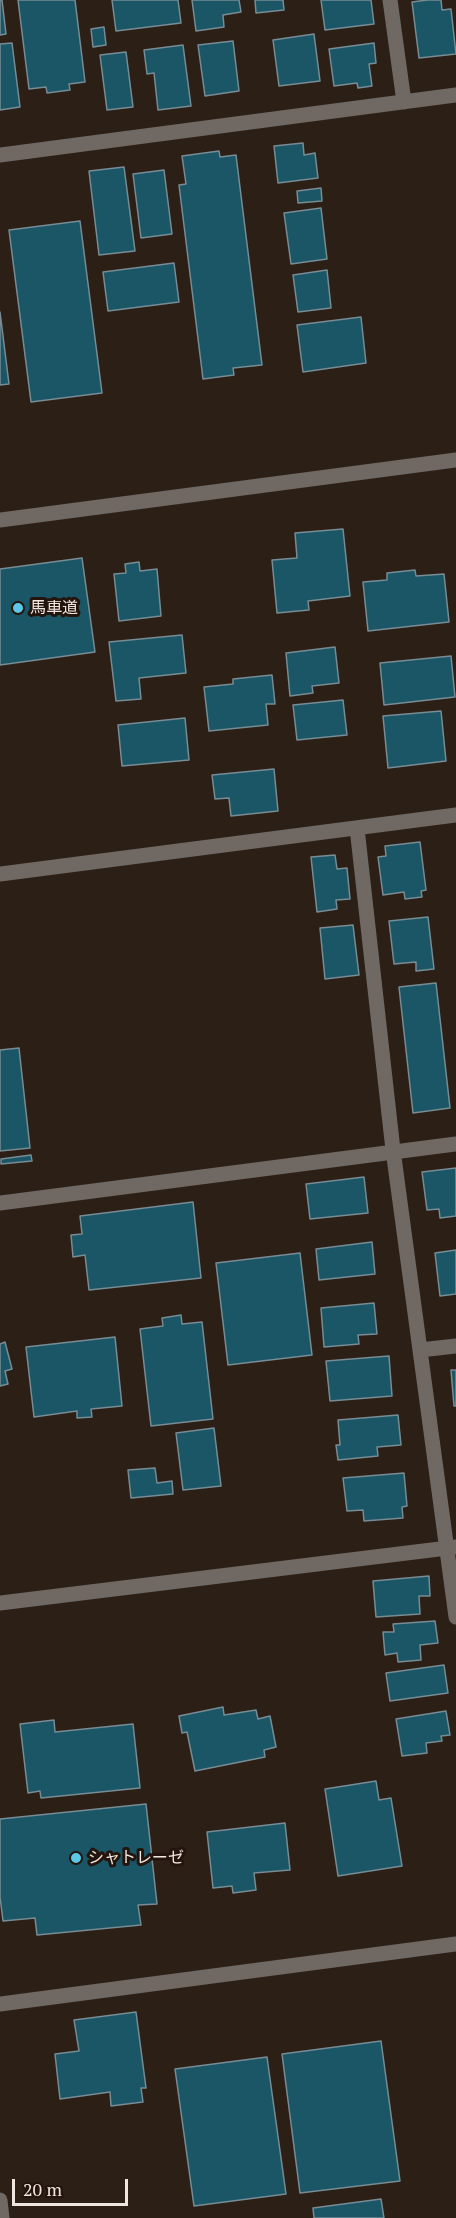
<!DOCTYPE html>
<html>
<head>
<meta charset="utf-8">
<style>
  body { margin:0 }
  #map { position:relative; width:456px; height:2218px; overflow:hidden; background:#2c1f16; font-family:"PT Serif",serif }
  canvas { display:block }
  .scale { position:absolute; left:12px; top:2179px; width:116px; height:27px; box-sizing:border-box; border:3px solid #f0e6e0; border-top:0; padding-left:8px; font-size:18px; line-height:21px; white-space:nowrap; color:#f0e6e0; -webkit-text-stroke:4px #23150d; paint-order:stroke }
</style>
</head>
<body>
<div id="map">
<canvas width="456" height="2218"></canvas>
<div class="scale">20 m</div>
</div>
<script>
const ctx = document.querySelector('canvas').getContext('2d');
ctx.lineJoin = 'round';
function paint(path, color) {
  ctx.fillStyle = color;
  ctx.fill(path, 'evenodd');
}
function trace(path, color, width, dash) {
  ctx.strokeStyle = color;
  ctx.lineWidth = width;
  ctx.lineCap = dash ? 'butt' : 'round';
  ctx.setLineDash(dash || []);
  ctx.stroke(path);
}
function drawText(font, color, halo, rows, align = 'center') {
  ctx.font = font + ' "PT Serif","Noto Sans JP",serif';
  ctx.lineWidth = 6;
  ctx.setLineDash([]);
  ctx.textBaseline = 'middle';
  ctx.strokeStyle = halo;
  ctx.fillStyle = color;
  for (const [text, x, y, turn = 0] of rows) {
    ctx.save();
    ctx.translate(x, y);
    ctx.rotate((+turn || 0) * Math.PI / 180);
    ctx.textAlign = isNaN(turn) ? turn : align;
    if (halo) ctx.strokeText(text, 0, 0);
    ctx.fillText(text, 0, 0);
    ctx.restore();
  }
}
const building = new Path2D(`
  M0,0H2L6,34L0,35Z
  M18,0H75L85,82L69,84L70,90L47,93L46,87L29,89Z
  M112,0H178L181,23L116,31Z
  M192,0H239L241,12L223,15L224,27L196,31Z
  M255,0H283L284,10L256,13Z
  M321,0H371L374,24L325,30Z
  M427,0H441L442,10L451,9L456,54L419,58L412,2Z
  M104,27L106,45L93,47L91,29Z
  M314,34L320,81L279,86L273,40Z
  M233,41L239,91L205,96L198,45Z
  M12,43L20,107L0,110V44Z
  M374,43L376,63L369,64L372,86L358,88L357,83L334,86L329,49Z
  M183,45L191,106L158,110L154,73L147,74L144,50Z
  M126,52L133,107L107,110L100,55Z
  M303,143L304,155L315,153L318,178L278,183L274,146Z
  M219,151L220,157L236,155L262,365L233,368L234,375L203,379L179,185L186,184L182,156Z
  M124,167L135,251L99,255L89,171Z
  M164,170L172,234L141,238L133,174Z
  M321,188L322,201L298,203L297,191Z
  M321,208L327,259L291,264L284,213Z
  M80,221L102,393L31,402L9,230Z
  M174,263L179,302L108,311L103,272Z
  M327,270L331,308L298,312L293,275Z
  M0,312L9,384L0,385Z
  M361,317L366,363L303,372L297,325Z
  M343,529L350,596L308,601L309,610L277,613L272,560L297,558L295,533Z
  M82,558L95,652L0,665V569Z
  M139,562L140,571L157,569L161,616L119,621L114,574L126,573L125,564Z
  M415,570L416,576L444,574L449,622L368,631L363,582L387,580V573Z
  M182,635L186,673L139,678L141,699L116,701L109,642Z
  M335,647L339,683L312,686L313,693L290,696L286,653Z
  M451,656L455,697L384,705L380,663Z
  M272,675L275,704H266L268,725L209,731L204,687L233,684V679Z
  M343,700L347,735L297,740L293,705Z
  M441,711L446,761L388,768L383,716Z
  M185,718L189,760L122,766L118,725Z
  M274,769L278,811L231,816L229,798L215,799L212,775Z
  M420,842L426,890L421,891L422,897L405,899L404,892L383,895L378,857L386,856L385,846Z
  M335,855L337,869L347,868L350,899L336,900L337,909L317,912L311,857Z
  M428,917L434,969L416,971V962L394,964L389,921Z
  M353,925L359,975L325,979L320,928Z
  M436,983L450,1108L413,1113L399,987Z
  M19,1048L30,1148L0,1151V1050Z
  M31,1155L32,1161L1,1164V1159Z
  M456,1168V1216L440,1218L439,1209L427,1210L422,1172Z
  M364,1177L368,1213L310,1219L306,1184Z
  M193,1202L201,1278L89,1290L85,1255L73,1257L71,1235L82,1234L80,1216Z
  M372,1242L375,1274L319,1280L316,1249Z
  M456,1250V1294L440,1296L435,1253Z
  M300,1253L312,1355L228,1365L216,1263Z
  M374,1303L377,1334L358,1335L359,1344L324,1347L321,1308Z
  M181,1315L182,1324L202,1322L213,1419L151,1426L140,1329L163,1326L162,1318Z
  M115,1337L122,1406L91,1409L92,1417L77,1418V1411L34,1417L26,1347Z
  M5,1342L12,1369L5,1371L8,1384L0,1386V1344Z
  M389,1356L392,1396L330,1401L326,1361Z
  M451,1370H456V1406H454Z
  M398,1415L401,1445L377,1447L378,1456L338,1460L336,1445H340L338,1420Z
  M214,1428L221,1486L183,1490L176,1433Z
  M155,1468L157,1483L172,1481L173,1494L131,1498L128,1470Z
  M404,1473L407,1506L402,1507L403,1518L364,1521L363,1510L347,1511L343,1478Z
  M429,1576L430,1596H419L420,1614L376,1617L373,1581Z
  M435,1621L438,1643L420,1645L421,1660L398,1662L397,1653L385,1655L383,1632H394L393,1624Z
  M444,1665L448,1693L390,1701L386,1673Z
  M223,1707L224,1715L256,1710L258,1719L270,1716L276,1747L264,1750L265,1757L195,1771L187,1732L182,1733L179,1716Z
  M446,1711L450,1735L441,1736L442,1741L426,1743L427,1753L402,1756L396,1719Z
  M54,1720L55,1732L133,1724L140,1788L41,1798L40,1791L28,1793L20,1724Z
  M376,1781L379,1800L391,1798L402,1866L338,1876L325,1789Z
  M146,1804L157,1904L138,1905L141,1925L37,1935L35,1918L3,1921L0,1897V1819Z
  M285,1823L290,1870L254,1873L256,1890L233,1893L232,1886L213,1888L207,1832Z
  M136,2012L146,2088H141L143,2102L111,2106L110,2092L60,2099L55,2054L79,2051L74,2020Z
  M381,2041L400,2181L300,2193L282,2054Z
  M267,2057L286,2194L194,2206L175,2069Z
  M381,2199L384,2218H314L313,2208Z`);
const minor = new Path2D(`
  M390,0L404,102
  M0,155L456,95
  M0,520L456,460
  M357,828L393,1150L456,1617
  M0,874L456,815
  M0,1203L456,1144
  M420,1350L456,1346
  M0,1603L456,1547
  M0,2004L456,1944
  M0,2200L2,2218`);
const markers = [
  [18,608,6,"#5cc7e7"],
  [76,1858,6,"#5cc7e7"]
];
const poiNames = [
  ["馬車道",30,608],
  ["シャトレーゼ",88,1858]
];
paint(building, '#1b5666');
trace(building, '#778c94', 1.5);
trace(minor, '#6f6863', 15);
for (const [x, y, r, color] of markers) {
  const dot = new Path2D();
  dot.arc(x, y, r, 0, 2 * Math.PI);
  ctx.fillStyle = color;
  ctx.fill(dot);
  trace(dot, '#23150d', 2);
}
drawText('16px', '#f0e6e0', '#23150d', poiNames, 'left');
</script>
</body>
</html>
